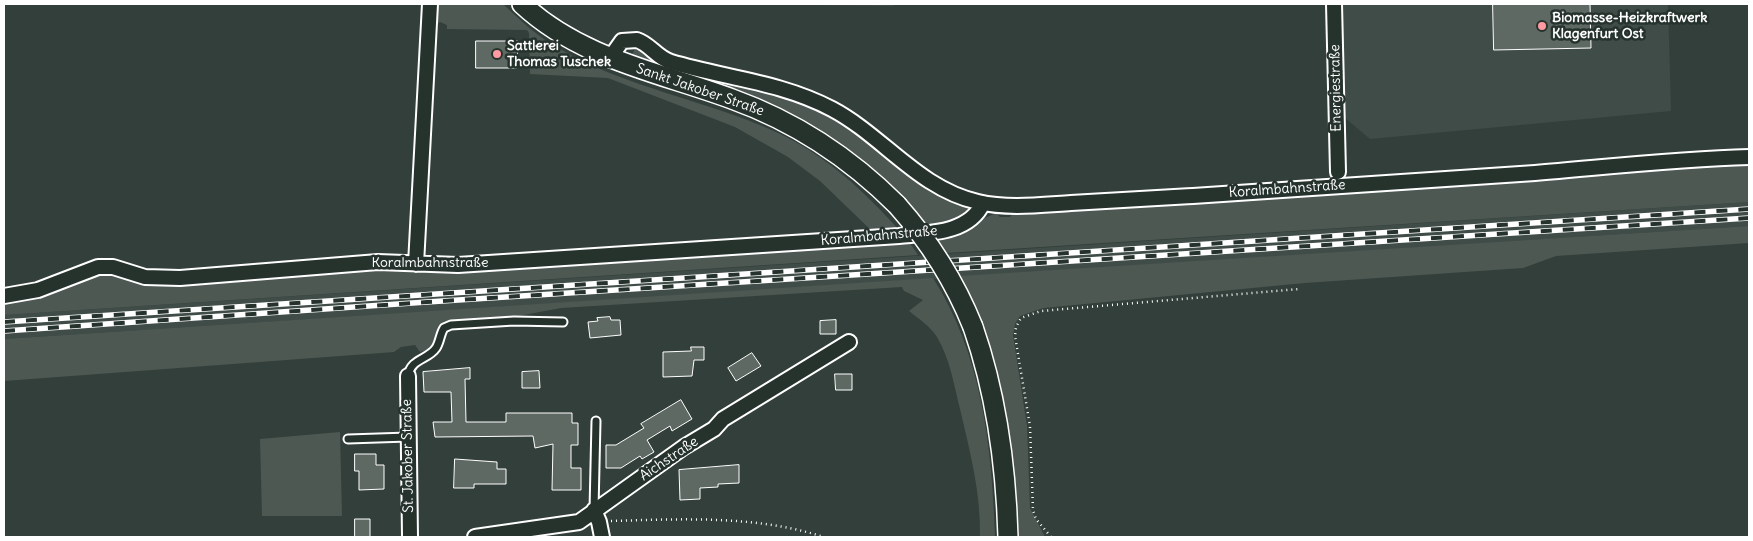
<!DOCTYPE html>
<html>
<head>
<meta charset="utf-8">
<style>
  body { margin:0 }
  #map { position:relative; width:1753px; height:541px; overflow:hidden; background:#333f3a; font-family:Delius,sans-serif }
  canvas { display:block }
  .frame { position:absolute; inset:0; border:5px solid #fff; pointer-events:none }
</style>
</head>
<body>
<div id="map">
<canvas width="1753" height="541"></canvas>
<div class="frame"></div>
</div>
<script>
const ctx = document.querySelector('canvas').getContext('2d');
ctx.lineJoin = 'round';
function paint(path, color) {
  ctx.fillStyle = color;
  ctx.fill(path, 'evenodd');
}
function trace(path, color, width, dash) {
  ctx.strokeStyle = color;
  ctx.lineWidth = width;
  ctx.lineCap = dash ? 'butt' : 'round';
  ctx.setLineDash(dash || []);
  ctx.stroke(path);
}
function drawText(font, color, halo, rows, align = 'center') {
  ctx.font = font + ' Delius,sans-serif';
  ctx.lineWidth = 5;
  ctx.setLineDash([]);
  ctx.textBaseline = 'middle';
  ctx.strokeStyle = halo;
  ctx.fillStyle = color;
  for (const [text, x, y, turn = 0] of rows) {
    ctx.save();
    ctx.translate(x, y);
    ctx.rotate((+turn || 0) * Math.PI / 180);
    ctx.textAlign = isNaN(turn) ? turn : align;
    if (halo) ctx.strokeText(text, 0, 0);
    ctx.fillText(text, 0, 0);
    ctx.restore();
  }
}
const built = new Path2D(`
  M721,4H894V6Z
  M1342,4H1668L1671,111L1370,139L1344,117Z
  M1749,202V226L4,339V315Z`);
const green = new Path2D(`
  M437,4H503C521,21 538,37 560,49C627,88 706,100 776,132C826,155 864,191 900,231L874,233L820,181L788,157L735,127L608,78L530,74L529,33L527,30L447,29V25L440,22L436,25Z
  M635,49H641L819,107L970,205V210L957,222L929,228L909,204H907C880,178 854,152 823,132C765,95 695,78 631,56Z
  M1749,162V202L946,253L935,237L954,232L996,213L1000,217H1010L1013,213Z
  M1749,226V243L1556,256L1523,268L1305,283L1043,308L1020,316L1015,324L1013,335L1027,426L1030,508L1045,537H1015L1011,456L1006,415L981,326H984L960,276Z
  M908,240L918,255L4,315V300L84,275L112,272L314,270Z
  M933,278C982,355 992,447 995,537H980C981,493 970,452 960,409C954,385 950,359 937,337C930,326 919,319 909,311L923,300L904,291L902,287L561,308L513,317L451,321L441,326L430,349L420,352L415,345L401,347L394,352L4,381V339Z
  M340,432L342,516H262L260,439Z`);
const building = new Path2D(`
  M1493,4H1590L1591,48L1494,50Z
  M476,41H518L517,68H476Z
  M610,317L611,320H620L621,335L590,338L588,322L598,321L597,318Z
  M836,320V334H820V321Z
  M691,347H704V360H694L692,376L663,377V352L691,351Z
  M752,353L761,366L736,381L728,368Z
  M470,368V379H465L466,422H506V413H572V423H578V445H571V468H581V490H552L553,444L535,448L533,436L435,437L433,422H452L451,392H424L423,372Z
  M539,371L540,388H522V372Z
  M835,374H852V390H836Z
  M681,400L692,419L672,431L670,426L647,440L654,452L642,459L640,456L621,468H606V445H616L644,428L641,424Z
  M355,454H376V465H384V489L359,490V471H355Z
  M455,459L497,462V469H506V484H474V488H454Z
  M739,465V483L718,484V487L700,488V499L680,500L679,470Z
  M355,519H370V537H355Z`);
const path = new Path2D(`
  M611,521C682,519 755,515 824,537
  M1051,537L1036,519L1033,510L1030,426L1015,336L1016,327L1021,318L1041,311L1299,289`);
const lane = new Path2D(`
  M408,376C411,358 428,360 436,348C440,342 440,334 444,328L451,325L514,321L563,322
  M348,439L408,437
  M594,510L596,421`);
const street = new Path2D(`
  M1334,4L1338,172
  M610,58L622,41L637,40C650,44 657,58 671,62C725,78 781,82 832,109C883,136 919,189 978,202C1008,209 1040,205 1071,203C1111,201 1152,198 1193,196C1307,189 1421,181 1535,173C1607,167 1677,159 1749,157
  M416,264L430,4
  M4,296L38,290L98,267H113L145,277L180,278L378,262L458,265L899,236C928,233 969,234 983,203
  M408,376L410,537
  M594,510L599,522L602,537
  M475,537L579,522L684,447L714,429L723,419L849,342`);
const secondary = new Path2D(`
  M522,4C581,59 659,72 732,99C796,122 849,157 897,205
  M973,327C997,396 1006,465 1008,537`);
const rail = new Path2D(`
  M4,322L1749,209
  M4,331L427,302L1749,218`);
const secondaryBridge = new Path2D(`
  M897,205C929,241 955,282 973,327`);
const markers = [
  [1542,26,5,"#ff9aa2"],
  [497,54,5,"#ff9aa2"]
];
const poiNames = [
  ["Biomasse-Heizkraftwerk",1552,18],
  ["Klagenfurt Ost",1552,34],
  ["Sattlerei",507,46],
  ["Thomas Tuschek",507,62]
];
const streetNames = [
  ["Energiestraße",1336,88,-91],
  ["Sankt Jakober Straße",700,90,19],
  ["Koralmbahnstraße",1287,189,-4],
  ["Koralmbahnstraße",879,236,-5],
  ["Koralmbahnstraße",430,263],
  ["St. Jakober Straße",408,456,-91],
  ["Aichstraße",669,459,-34]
];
paint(built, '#404c47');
paint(green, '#4d5853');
paint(building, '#5f6964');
trace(building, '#fff', 1);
trace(lane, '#fff', 11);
trace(street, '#fff', 18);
trace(secondary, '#fff', 22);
trace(path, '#fff', 2.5, [1, 4]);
trace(lane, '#26332d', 7);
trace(street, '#26332d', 14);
trace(secondary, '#26332d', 19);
trace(rail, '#fff', 5.5);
trace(rail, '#26332d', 4, [11]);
trace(secondaryBridge, '#fff', 22, []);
trace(secondaryBridge, '#26332d', 19);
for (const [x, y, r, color] of markers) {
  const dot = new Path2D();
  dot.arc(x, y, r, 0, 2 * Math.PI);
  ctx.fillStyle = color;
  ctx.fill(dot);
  trace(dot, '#26332d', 2);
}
drawText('bold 14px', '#fff', '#26332d', poiNames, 'left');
drawText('14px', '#fff', '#26332d', streetNames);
</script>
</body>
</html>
